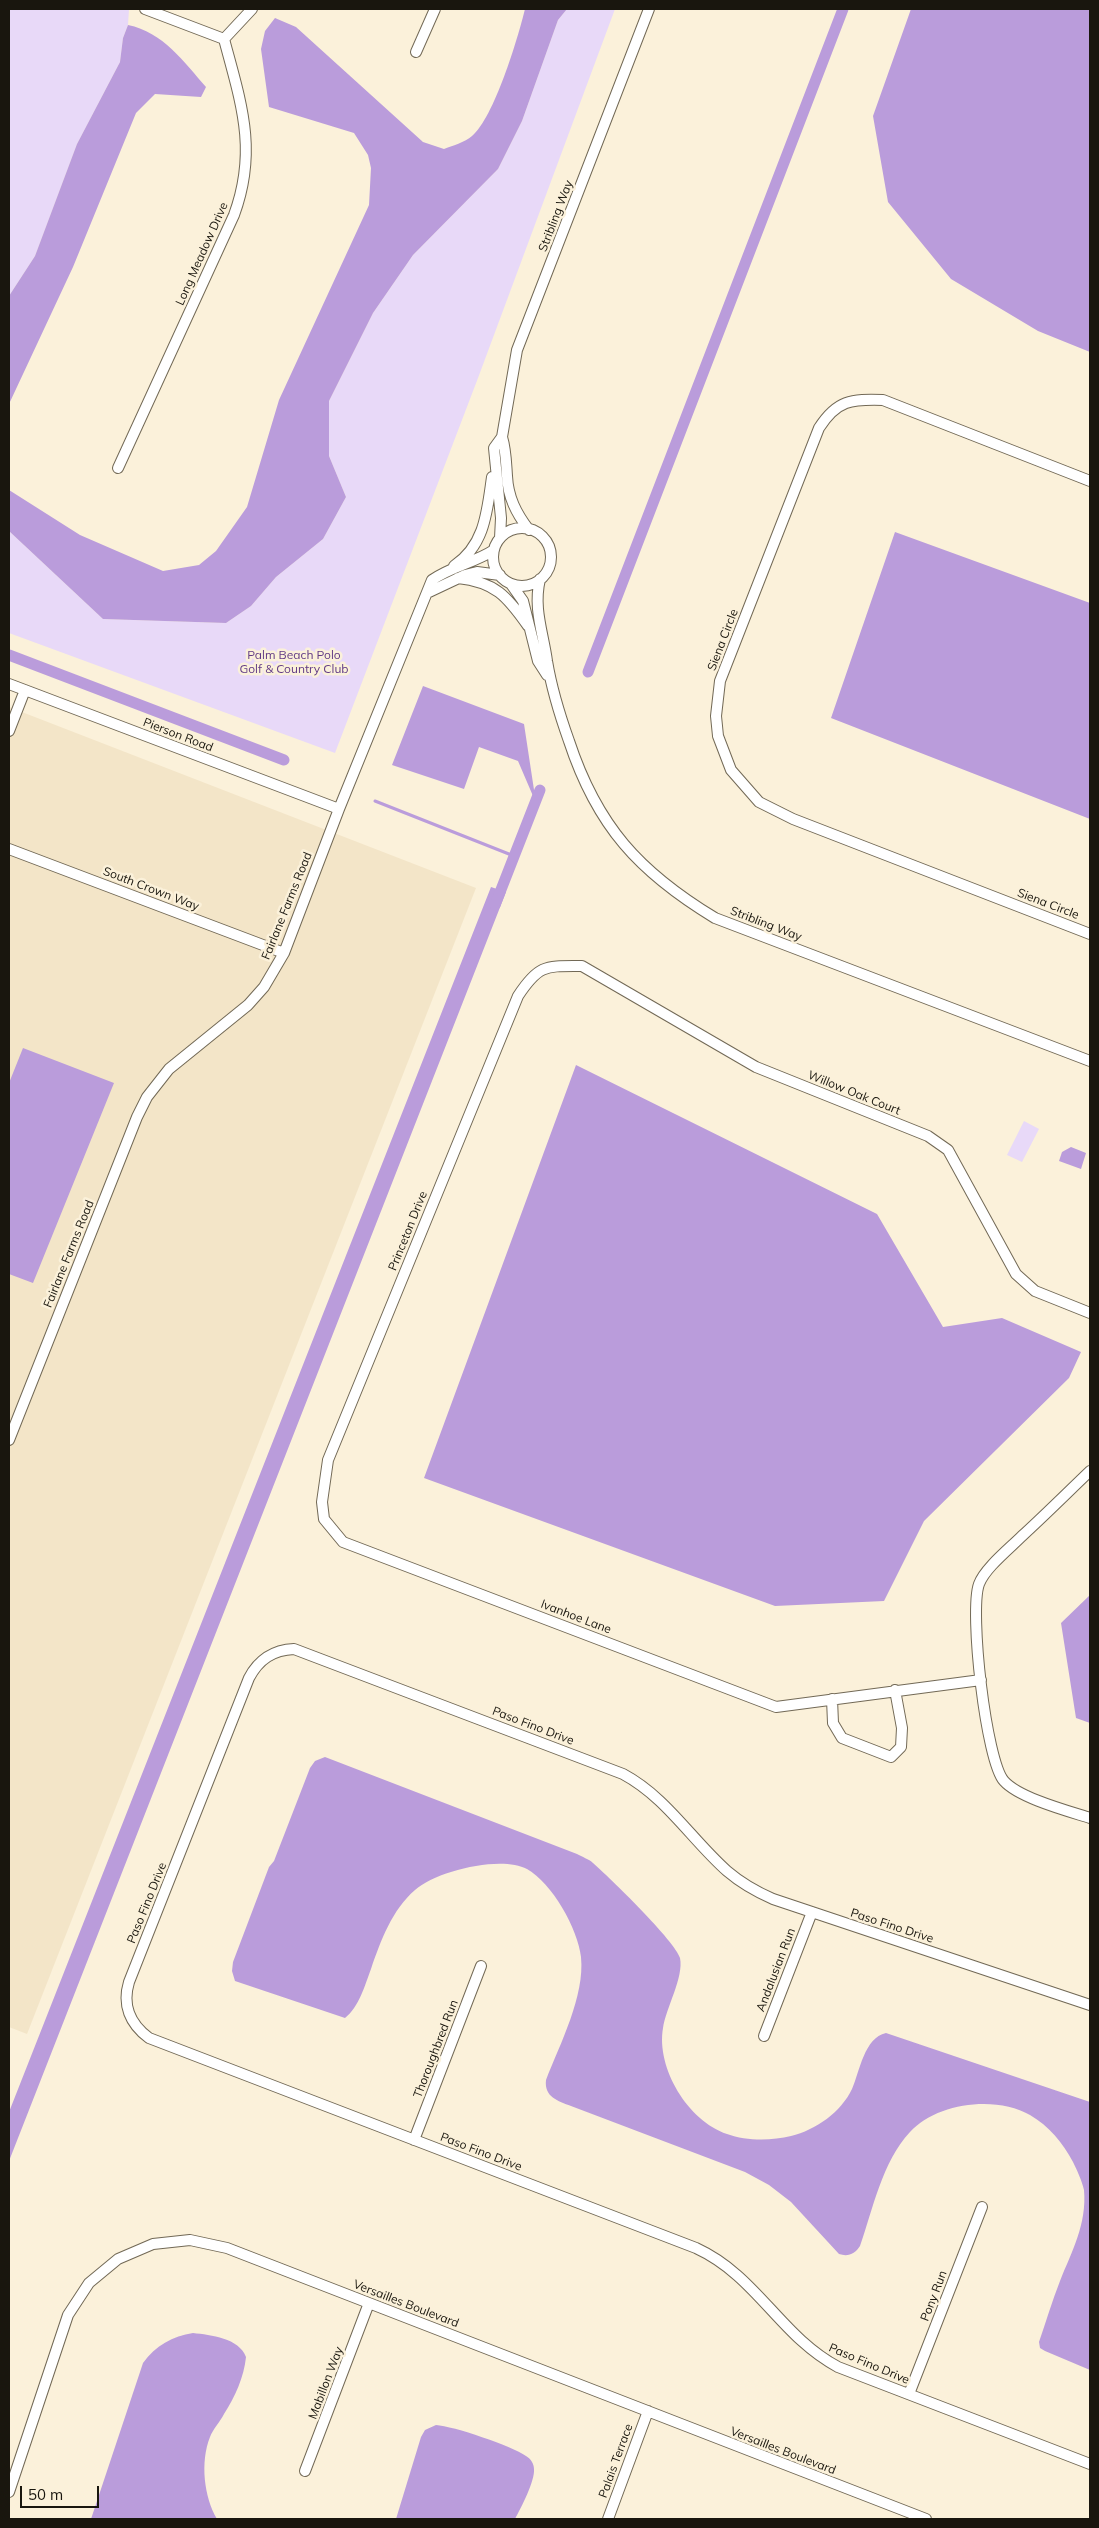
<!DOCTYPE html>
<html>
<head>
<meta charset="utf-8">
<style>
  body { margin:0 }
  #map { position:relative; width:1099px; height:2528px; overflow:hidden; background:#fbf1da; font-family:Mulish,sans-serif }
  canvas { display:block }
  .frame { position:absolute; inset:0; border:10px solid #19160e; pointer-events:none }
  .scale { position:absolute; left:20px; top:2486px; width:79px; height:22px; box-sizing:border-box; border:2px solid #19160e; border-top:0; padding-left:6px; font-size:15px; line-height:18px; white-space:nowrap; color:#19160e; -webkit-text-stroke:4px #fbf1da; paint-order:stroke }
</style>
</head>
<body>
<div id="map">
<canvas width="1099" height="2528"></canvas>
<div class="frame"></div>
<div class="scale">50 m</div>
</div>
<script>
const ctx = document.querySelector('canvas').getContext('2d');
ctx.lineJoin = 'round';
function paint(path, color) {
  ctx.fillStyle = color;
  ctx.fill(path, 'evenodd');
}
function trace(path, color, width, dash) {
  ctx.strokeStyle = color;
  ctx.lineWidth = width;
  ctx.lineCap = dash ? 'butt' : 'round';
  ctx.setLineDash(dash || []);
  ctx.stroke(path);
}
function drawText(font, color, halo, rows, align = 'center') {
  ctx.font = font + ' Mulish,sans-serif';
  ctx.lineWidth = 5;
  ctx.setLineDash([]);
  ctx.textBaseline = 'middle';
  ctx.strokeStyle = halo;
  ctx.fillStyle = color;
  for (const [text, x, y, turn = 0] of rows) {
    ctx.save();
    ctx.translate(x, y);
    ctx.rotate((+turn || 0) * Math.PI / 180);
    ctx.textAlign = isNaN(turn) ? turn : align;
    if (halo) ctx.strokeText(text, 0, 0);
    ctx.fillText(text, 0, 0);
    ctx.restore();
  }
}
const built = new Path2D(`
  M9,707L476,888L27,2034L9,2027Z`);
const green = new Path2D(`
  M9,9H129L128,25L123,38L120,62L77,144L35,256L9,296Z
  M567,9H615L478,378L335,753L9,633V531L103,619L226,623L251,606L276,577L323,539L346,497L329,456V401L373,313L413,255L498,169L522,121L558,20Z
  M1024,1121L1039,1129L1022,1162L1007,1155Z`);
const water = new Path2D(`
  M525,9H567L558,20L522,121L498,169L413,255L373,313L329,401V456L346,497L323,539L276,577L251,606L226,623L103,619L9,531V490L80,535L163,571L199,565L216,551L247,507L279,400L369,205L371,168L368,155L354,133L269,107L261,49L265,31L275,18L296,27L423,142L444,149C452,146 465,142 472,136C494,118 518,38 525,9Z
  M911,9H1090V352L1038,331L951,279L888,202L873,116Z
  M128,25C163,32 184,62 206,87L201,97L155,94L136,113L73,267L9,404V296L35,256L77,144L120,62L123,38Z
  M895,532L1090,603V819L831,718Z
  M423,686L524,724L536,803L518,761L479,747L464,789L392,765Z
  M491,887L506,892L9,2161V2112Z
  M23,1048L114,1083L33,1283L9,1274V1083Z
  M576,1065L877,1214L943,1327L1002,1318L1081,1352L1069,1378L924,1521L884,1601L775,1606L424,1478Z
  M1071,1147L1086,1153L1081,1169L1059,1161L1062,1152Z
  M1090,1595V1723L1076,1718L1061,1623Z
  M325,1757L577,1854C582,1857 589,1859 593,1863C609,1877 676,1942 680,1958C684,1977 666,2008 663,2028C656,2068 688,2121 727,2134C746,2141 771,2141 791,2136C816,2130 841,2112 852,2089C860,2071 864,2038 886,2033L1090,2102V2370L1045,2351L1040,2348L1039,2342C1046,2322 1052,2301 1060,2281C1072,2251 1087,2224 1084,2190C1082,2181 1077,2170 1073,2162C1063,2143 1049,2126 1030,2115C996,2095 936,2103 910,2132C882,2162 873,2209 860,2246C855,2254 848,2257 839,2254L791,2202L769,2185L745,2172L571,2106C558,2101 544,2097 546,2080C560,2044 585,1996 581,1957C578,1929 552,1883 527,1869C501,1855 436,1871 415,1890C392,1910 381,1940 371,1969C365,1985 359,2007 345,2018L235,1981L232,1971L233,1962L269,1867L274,1861L310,1768L315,1761Z
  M193,2333C211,2335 239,2338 246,2357C244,2377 235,2397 224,2414C220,2422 213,2429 210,2437C200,2462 204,2497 217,2519H91L143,2363C155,2346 173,2336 193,2333Z
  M436,2425C453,2426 512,2446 526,2456C531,2459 534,2464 534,2469C535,2481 521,2508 515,2519H396L421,2437L425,2430Z`);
const stream = new Path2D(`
  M375,801L514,856`);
const canal = new Path2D(`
  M9,655L284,760
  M588,672L843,9
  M495,905L540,790`);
const minor = new Path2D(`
  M224,39L252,9
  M416,52L435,9
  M502,437C506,450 506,462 507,476C508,497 516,513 529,530
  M118,468L234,215C258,150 241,103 224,39L145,9
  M1090,481L883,400C851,399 837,400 819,428L720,681L716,716L718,736L731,770L759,802L793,819L1090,934
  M493 557a29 29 0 1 1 58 0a29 29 0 1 1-58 0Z
  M500,538L501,518L494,448L502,437L517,350L649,9
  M454,566C485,545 487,512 492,477
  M458,578C495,582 507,596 528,626
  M540,579C533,608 543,632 547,661C552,691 559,713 569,741C597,826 639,872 715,918L1090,1061
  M511,584L523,601L538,661L547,675
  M429,592L465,575L477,572L500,575
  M9,684L339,809
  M9,731L25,690
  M9,849L284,953
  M9,1440L137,1117L147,1097L169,1069L248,1005L264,987L284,953L339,809L432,580C452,566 474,563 494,550
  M1090,1471C1067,1493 1045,1515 1022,1536C1009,1549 985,1568 979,1584C969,1611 986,1761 1004,1781C1019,1798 1068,1811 1090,1818
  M981,1680L776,1707L343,1542L324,1519L322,1502L328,1460L518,996C539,964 546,966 582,966L756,1067L928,1136L948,1150L1016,1274L1035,1291L1090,1313
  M832,1699L833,1723L842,1738L891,1757L901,1747L902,1728L895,1690
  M1090,2005L773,1899C757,1892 741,1883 727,1871C691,1839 666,1797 623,1774L294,1649C273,1650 259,1659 249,1678L129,1982C122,2005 130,2024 149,2038L696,2248C757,2276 780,2336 838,2367L1090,2464
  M764,2036L812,1912
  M414,2140L481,1966
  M909,2394L982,2207
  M305,2471L369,2303
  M9,2492L68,2315L89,2283L118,2259L153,2244L190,2240L227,2248L926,2519
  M608,2519L648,2411`);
const streetNames = [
  ["Stribling Way",556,216,-69],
  ["Long Meadow Drive",202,254,-66],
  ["Siena Circle",723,640,-69],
  ["Pierson Road",178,735,21],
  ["South Crown Way",151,889,21],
  ["Siena Circle",1048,904,21],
  ["Fairlane Farms Road",287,906,-68],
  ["Stribling Way",766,924,21],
  ["Willow Oak Court",854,1093,22],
  ["Princeton Drive",408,1231,-68],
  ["Fairlane Farms Road",69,1254,-68],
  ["Ivanhoe Lane",576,1617,21],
  ["Paso Fino Drive",533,1726,21],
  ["Paso Fino Drive",147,1903,-68],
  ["Paso Fino Drive",892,1926,18],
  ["Andalusian Run",776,1970,-69],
  ["Thoroughbred Run",436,2049,-69],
  ["Paso Fino Drive",481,2152,21],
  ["Pony Run",934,2296,-69],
  ["Versailles Boulevard",406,2304,21],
  ["Paso Fino Drive",869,2364,23],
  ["Mabillon Way",326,2383,-69],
  ["Versailles Boulevard",783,2451,21],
  ["Palais Terrace",616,2461,-70]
];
const parkNames = [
  ["Palm Beach Polo",294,655],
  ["Golf & Country Club",294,669]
];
paint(built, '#f3e5c8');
paint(green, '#e8d9f8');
paint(water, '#ba9cdb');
trace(stream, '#ba9cdb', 3);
trace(canal, '#ba9cdb', 11);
trace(minor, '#726956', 12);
trace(minor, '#fff', 10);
drawText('12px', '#19160e', '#fbf1da', streetNames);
drawText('12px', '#613a85', '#fbf1da', parkNames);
</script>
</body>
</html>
